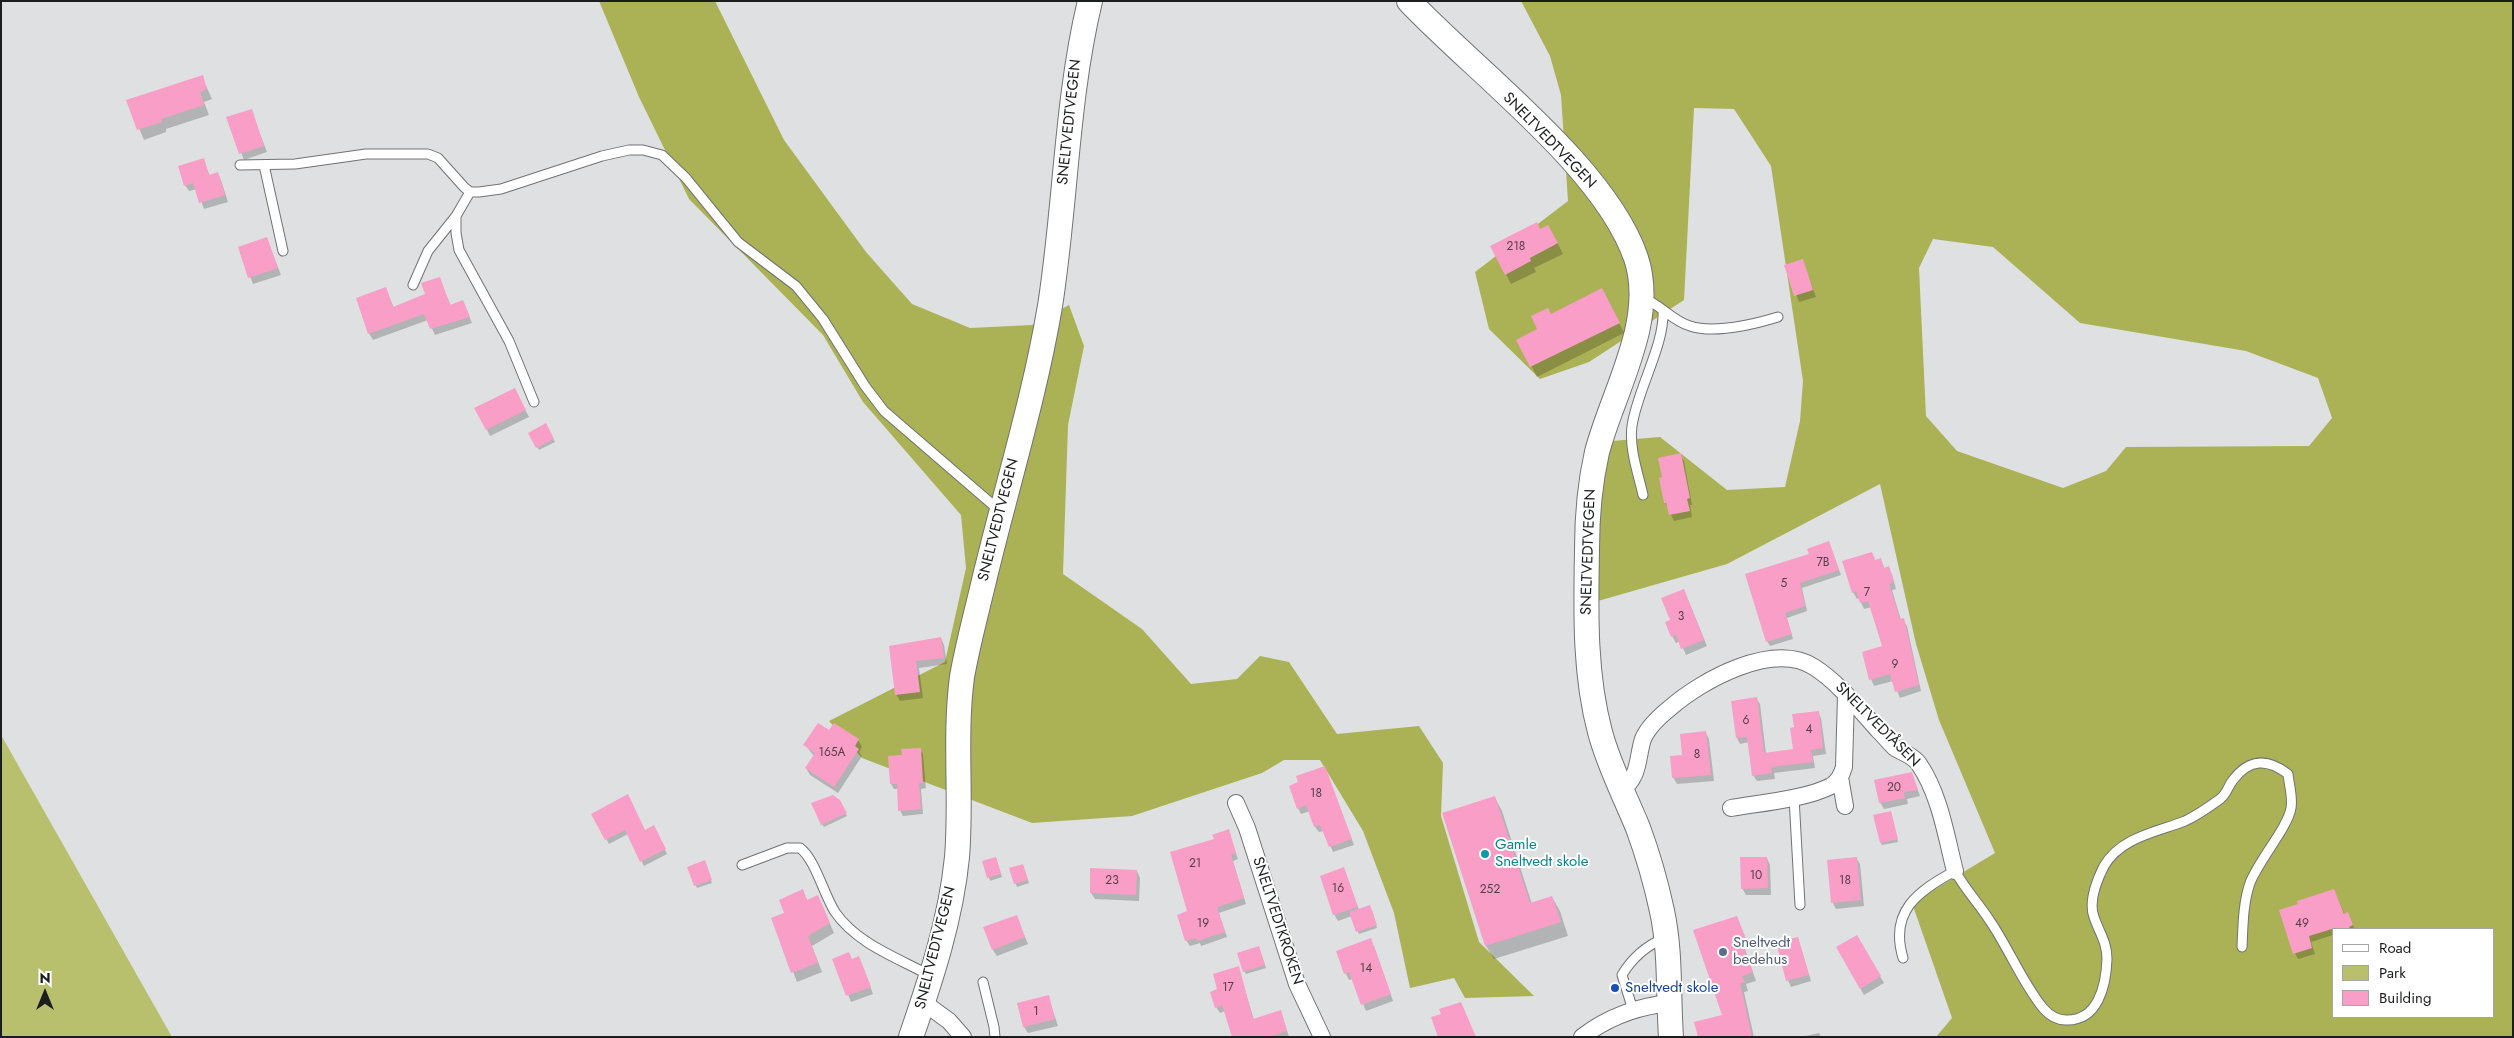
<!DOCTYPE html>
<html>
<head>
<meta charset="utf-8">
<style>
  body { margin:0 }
  #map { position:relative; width:2514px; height:1038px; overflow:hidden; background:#dfe0e2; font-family:Jost,sans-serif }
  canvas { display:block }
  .frame { position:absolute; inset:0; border:2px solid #1c1d1e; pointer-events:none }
  .legend { position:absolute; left:2332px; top:928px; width:162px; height:90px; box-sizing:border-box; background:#fff; border:1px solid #a4a5a5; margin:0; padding:6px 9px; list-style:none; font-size:15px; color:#1c1d1e }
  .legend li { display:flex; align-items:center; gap:10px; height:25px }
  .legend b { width:25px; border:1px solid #a4a5a5 }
  .north { position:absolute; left:20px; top:968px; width:50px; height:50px; -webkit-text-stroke:4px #fff; paint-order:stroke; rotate:0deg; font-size:14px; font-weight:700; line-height:20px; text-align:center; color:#1c1d1e }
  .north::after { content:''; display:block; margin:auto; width:18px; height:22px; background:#1c1d1e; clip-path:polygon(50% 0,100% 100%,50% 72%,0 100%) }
</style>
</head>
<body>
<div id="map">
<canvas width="2514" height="1038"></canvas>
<div class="frame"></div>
<ul class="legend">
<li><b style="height:6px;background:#fff"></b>Road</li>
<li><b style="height:14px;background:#b8bf6d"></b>Park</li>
<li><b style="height:14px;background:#f99ec6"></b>Building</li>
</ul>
<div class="north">N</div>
</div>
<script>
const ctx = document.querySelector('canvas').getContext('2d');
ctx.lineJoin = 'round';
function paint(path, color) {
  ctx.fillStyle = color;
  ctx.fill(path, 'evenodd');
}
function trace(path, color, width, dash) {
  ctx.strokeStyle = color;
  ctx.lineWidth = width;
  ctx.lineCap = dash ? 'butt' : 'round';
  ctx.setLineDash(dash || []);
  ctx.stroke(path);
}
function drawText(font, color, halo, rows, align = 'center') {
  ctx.font = font + ' Jost,sans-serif';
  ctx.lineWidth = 4;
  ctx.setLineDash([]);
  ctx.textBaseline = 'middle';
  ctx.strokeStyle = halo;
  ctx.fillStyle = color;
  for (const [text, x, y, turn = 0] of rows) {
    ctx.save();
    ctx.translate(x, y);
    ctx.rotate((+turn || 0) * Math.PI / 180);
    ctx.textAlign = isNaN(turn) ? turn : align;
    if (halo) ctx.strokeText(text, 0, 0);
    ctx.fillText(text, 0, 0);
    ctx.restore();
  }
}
const green = new Path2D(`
  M1,735L172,1037H1Z`);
const forest = new Path2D(`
  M599,1H715L784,140L866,252L912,304L970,328L1032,325L1069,305L1084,346L1068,425L1063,574L1142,629L1191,684L1237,679L1260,656L1289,662L1337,734L1419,726L1443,763L1441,816L1479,942L1534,996L1465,998L1454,978L1410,988L1394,913L1363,831L1320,760H1284L1262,773L1132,816L1032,823L862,758L829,721L945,662L966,568L961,515L863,402L823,335L689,199L639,97Z
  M1521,1H2513V1037H1936L1952,1018L1912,903L1995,853L1939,720L1916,644L1880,484L1727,564L1584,605L1588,517L1612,441L1660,437L1727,490L1785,487L1800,421L1803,381L1771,166L1734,109L1694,108L1684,300L1589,362L1540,379L1489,329L1475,272L1568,201L1561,95L1550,56ZM1933,239L1993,247L2080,323L2246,351L2318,378L2332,418L2309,446L2126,447L2106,471L2063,488L1957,451L1926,416L1919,268ZM2333,929H2493V1017H2333Z`);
const shadow = new Path2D(`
  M202,77L212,99L204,102L209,115L166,129V132L144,140L128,101Z
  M251,110L267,152L244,160L228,118Z
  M203,160L210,176L217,174L221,180L228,202L204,209L197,189L189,191L185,185Z
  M1540,230L1554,236L1563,254L1534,268L1536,272L1511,284L1506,274Z
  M267,239L281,275L253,284L239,248Z
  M1802,261L1816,297L1799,302L1786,266Z
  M439,278L451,306L463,301L472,323L435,335L428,320L373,340L369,333L386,289L394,308L427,295Z
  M1608,300L1624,333L1537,377L1518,340L1539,330L1550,316Z
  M518,396L529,417L490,436L487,430Z
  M546,425L555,442L539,450L530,433Z
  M1680,455L1684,461L1692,505H1690L1692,517L1674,521L1665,503L1664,478Z
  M1829,542L1841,575L1802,588L1807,611L1787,618L1793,639L1770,646L1767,641L1810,555Z
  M1872,553L1876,561L1880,559L1885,569L1888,568L1892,574L1896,589L1892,590L1901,620H1903L1907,626L1921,691L1900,698L1893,681L1874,686L1871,679L1883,647L1872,607L1864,609L1859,598L1857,599L1853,592Z
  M1687,597L1707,646L1686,655L1680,641L1676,643L1672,636V621Z
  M941,638L944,645L947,664L919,668L923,698L900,701L896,694L890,647Z
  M1756,698L1760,704L1766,754L1794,750L1795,728L1818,712L1821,718L1826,754L1813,756L1815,768L1774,773L1775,779L1757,781L1753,775L1749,742L1740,744L1737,738Z
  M834,725L858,740L862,747L859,752L862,756L838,793L810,775L806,768L814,756L805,745L830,732Z
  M1706,733L1709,739L1714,781L1677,784L1673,777Z
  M920,749L923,754L926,788L921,789L923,814L903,816L900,810L898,789H894L891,784L903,756Z
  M1324,767L1354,845L1333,852L1324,831L1319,832L1315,827L1310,811L1301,814L1298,808Z
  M1912,774L1920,796L1907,799L1908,804L1884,809L1880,802Z
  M1495,798L1502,811L1532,904L1552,897L1560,911L1568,936L1494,959L1486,946L1444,814Z
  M839,800L847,816L824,827L822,824Z
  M1891,812L1898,842L1882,845L1881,843Z
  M593,814L645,831H656L667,854L644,866L628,834L609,844Z
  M1228,831L1238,859L1233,861L1246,904L1219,913L1227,937L1201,946L1200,943L1190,946L1186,940L1189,912L1215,840Z
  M996,858L1002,877L990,881L984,862Z
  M1767,858L1770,865L1771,895H1746L1742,888Z
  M1856,858L1860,864L1864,906L1836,909L1833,903Z
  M706,865L712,883L697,888L688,868Z
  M1023,865L1029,883L1017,887L1011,869Z
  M1344,869L1359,910H1372L1377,928L1359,934L1352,916L1338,921L1334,914Z
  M1137,871L1140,878L1139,901L1095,899L1091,893Z
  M802,891L808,901L822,905L834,933L812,946L822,972L797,982L773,918L786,913Z
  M2334,891L2345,915L2350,920L2355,929H2333V935L2311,942L2315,954L2298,959L2295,953Z
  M1016,916L1028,944L997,956L993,950Z
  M1737,918L1750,948L1745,949L1756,981L1746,984L1748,991L1744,992L1754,1037H1699L1724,1016Z
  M1857,937L1884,983L1864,995L1837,948Z
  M1798,938L1811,981L1791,987L1788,980Z
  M1374,946L1393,1001L1366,1011L1353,979L1349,980L1346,974L1337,951Z
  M1259,947L1266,968L1246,974L1244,971Z
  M834,960H852L862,964L873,994L851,1002Z
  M1238,967L1254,1020L1281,1012L1289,1037H1233L1225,1011L1220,1013L1216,1007L1219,990Z
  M1048,996L1058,1026L1028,1033L1024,1027Z
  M1819,1033L1821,1037H1801Z`);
const building = new Path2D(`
  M203,75L207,89L200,92L204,105L161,119L162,122L137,130L126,100Z
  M252,109L264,146L239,154L226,117Z
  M204,158L209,175L218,172L225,195L199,203L193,183L184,186L178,166Z
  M1537,222L1540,229L1548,225L1558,243L1530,258L1531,261L1505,275L1490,246Z
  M267,237L278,268L248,278L238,247Z
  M1803,259L1813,290L1794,296L1784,265Z
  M440,277L450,305L463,300L470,317L430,329L424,314L368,334L356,298L386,287L393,307L425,294L421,283Z
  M1602,288L1620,323L1530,367L1516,340L1537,329L1531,316L1548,308L1551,314Z
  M515,388L526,410L486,430L474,408Z
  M546,423L554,439L536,448L528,433Z
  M1681,453L1690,498L1687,499L1690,511L1669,515L1666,503H1664L1659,478L1662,477L1658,458Z
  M1829,541L1839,570L1800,583L1805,606L1785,613L1792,634L1766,642L1745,574L1809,554L1807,549Z
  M1872,552L1875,560L1881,558L1884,568L1889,566L1894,582L1889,584L1900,619L1904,618L1919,685L1895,692L1890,674L1869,680L1862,652L1882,646L1868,601L1860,603L1856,591L1852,593L1842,561Z
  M1684,589L1704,640L1681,649L1676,635L1671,637L1665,622L1670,620L1661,598Z
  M941,637L944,658L916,661L920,692L895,695L889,646Z
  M1757,697L1764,753L1793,749L1790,728L1794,727L1792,714L1819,711L1823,748L1811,750L1813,762L1771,767L1772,773L1752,776L1747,737L1736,738L1731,701Z
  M818,723L829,730L834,723L859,739L855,746L859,749L834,787L805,768L815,753L803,745Z
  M1706,731L1711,775L1672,778L1670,756L1682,755L1680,734Z
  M921,748L923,783H919L921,809L898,811L897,784H890L888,756L902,755L901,749Z
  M1325,766L1352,839L1329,847L1320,825L1314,827L1306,805L1297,809L1289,786L1298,782L1296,776Z
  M1912,772L1918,790L1904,792L1905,798L1879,803L1874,780Z
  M628,794L645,830L654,825L666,849L640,862L625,830L605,840L591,814Z
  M833,795L840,800L847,813L821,825L811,803Z
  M1495,796L1530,903L1552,896L1561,922L1485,946L1442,813Z
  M1891,811L1898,839L1880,843L1873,815Z
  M1229,829L1236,853L1231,855L1244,898L1217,907L1225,932L1197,941L1196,938L1185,941L1177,915L1187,911L1170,852L1214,839L1212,835Z
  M996,857L1001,874L987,878L982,861Z
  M1740,857H1767L1768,888L1741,889Z
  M1857,857L1861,900L1831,903L1827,860Z
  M705,860L712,880L694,886L687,867Z
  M1023,864L1028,880L1014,884L1009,868Z
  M1344,867L1358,907L1333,915L1320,876Z
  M1090,868L1137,870L1136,895L1090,893Z
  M803,889L807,900L818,895L830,923L808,936L818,963L791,973L771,918L784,913L779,900Z
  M2334,889L2344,914L2348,912L2353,925L2349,927L2350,929H2332L2309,936L2312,948L2293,954L2279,910L2298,904L2297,901Z
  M1370,905L1377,925L1356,932L1349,912Z
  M1017,915L1025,937L992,950L983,927Z
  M1737,916L1746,939L1741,941L1753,972L1742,976L1745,982L1740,983L1752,1037H1698L1694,1022L1722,1015L1693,930Z
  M1857,935L1881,976L1860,989L1836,947Z
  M1798,937L1809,975L1786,981L1776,942Z
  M1371,938L1391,994L1361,1005L1349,972L1344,974L1336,951Z
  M1259,946L1265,965L1243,972L1237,953Z
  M849,952L852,959L859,956L871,987L846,996L832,959Z
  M1239,966L1253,1019L1281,1010L1287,1031L1269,1037H1232L1222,1005L1215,1008L1210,992L1217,989L1213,974Z
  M1049,995L1055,1019L1023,1027L1017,1003Z
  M1461,1002L1476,1037H1438L1431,1017L1441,1014L1439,1009Z`);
const service = new Path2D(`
  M240,165L295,164L366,154H428L438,158L464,187L470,192H479L501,189L602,156L629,150H643L662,155L686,178L738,242L796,286L823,319L865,386L884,411L1000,511
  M264,165L283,251
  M470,192L456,216V233L459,250L509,341L534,402
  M413,285L428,251L456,216
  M1643,298C1660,304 1672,321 1690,326C1714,334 1755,324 1778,317
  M1643,495C1638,473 1629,448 1632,426C1637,390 1665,345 1663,310
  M1794,797L1800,905
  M742,865L787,848H800C815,859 824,895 835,912C857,944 898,958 931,976
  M1903,958C1889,911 1918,891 1955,871C1965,889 1979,904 1990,921C2008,947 2023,984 2043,1008C2049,1015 2057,1020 2066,1020C2098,1021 2106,986 2107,959C2107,942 2099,932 2094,917C2088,901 2097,880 2104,866C2121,837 2157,832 2185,821C2198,815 2209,807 2220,799C2227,794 2228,786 2233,780C2249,759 2267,758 2288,774C2289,785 2293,797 2291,808C2288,827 2259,860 2250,883C2243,903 2243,926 2242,947
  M983,982L994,1027L995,1037
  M1633,1010L1622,975C1632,958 1646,946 1664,938`);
const minor = new Path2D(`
  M1840,777L1845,806
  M1621,790C1640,778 1637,757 1643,739C1648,727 1660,716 1670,708C1702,680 1773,641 1814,667C1839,683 1859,709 1879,731C1884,736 1889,742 1894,747C1902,753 1913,755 1919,764C1940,795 1946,836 1955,871
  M1236,803L1247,828L1297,984L1322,1037
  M1731,808C1760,803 1806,799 1831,786C1838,782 1842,774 1844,767L1846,695
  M923,1002L949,1021L963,1037
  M1582,1037C1608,1017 1638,1006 1671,1003`);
const secondary = new Path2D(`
  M1409,1C1476,72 1605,167 1636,258C1657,321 1613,391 1597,452C1590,483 1587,517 1587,549C1586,610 1584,672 1600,732C1609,766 1625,796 1638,828C1648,855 1656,883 1662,911C1671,953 1668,994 1671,1037
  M911,1037C931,979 951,919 957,857C962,797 954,737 962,677C967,648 975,618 982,589C1004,495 1034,401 1050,306C1066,204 1066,101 1090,1`);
const markers = [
  [1485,854,5,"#0f9aa8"],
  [1723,952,5,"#5c6f8a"],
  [1615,988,5,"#1a4fb4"]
];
const numberNames = [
  ["218",1516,247],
  ["7B",1823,563],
  ["5",1784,584],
  ["7",1867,593],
  ["3",1681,617],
  ["9",1895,665],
  ["6",1746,721],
  ["4",1809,730],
  ["165A",832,753],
  ["8",1697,755],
  ["20",1894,788],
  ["18",1316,794],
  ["21",1195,864],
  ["10",1756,876],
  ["23",1112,881],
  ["18",1845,881],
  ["16",1338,889],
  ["252",1490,890],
  ["19",1203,924],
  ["49",2302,924],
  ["14",1366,969],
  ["17",1228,988],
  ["1",1036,1012]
];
const streetNames = [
  ["SNELTVEDTVEGEN",1070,122,-84],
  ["SNELTVEDTVEGEN",1549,141,46],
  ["SNELTVEDTVEGEN",999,520,-76],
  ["SNELTVEDTVEGEN",1589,552,-88],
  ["SNELTVEDTÅSEN",1877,725,45],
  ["SNELTVEDTKROKEN",1277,921,72],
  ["SNELTVEDTVEGEN",936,948,-76]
];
const cultureNames = [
  ["Gamle",1495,845],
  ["Sneltvedt skole",1495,862]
];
const serviceNames = [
  ["Sneltvedt",1733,943],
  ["bedehus",1733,960]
];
const transitNames = [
  ["Sneltvedt skole",1625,988]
];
paint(green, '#b8bf6d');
paint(forest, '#abb255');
paint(shadow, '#0003');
paint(building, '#f99ec6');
trace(service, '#717274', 11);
trace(minor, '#717274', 18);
trace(secondary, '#717274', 26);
trace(service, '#fff', 9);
trace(minor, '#fff', 16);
trace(secondary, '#fff', 24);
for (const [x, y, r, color] of markers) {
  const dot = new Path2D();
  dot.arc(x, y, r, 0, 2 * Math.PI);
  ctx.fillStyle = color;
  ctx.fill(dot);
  trace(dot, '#fff', 2);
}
drawText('12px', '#533d48', null, numberNames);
drawText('15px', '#1c1d1e', '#fff', streetNames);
drawText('15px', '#0d838f', '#fff', cultureNames, 'left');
drawText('15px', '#4e5e75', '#fff', serviceNames, 'left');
drawText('15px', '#164399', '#fff', transitNames, 'left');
</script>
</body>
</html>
